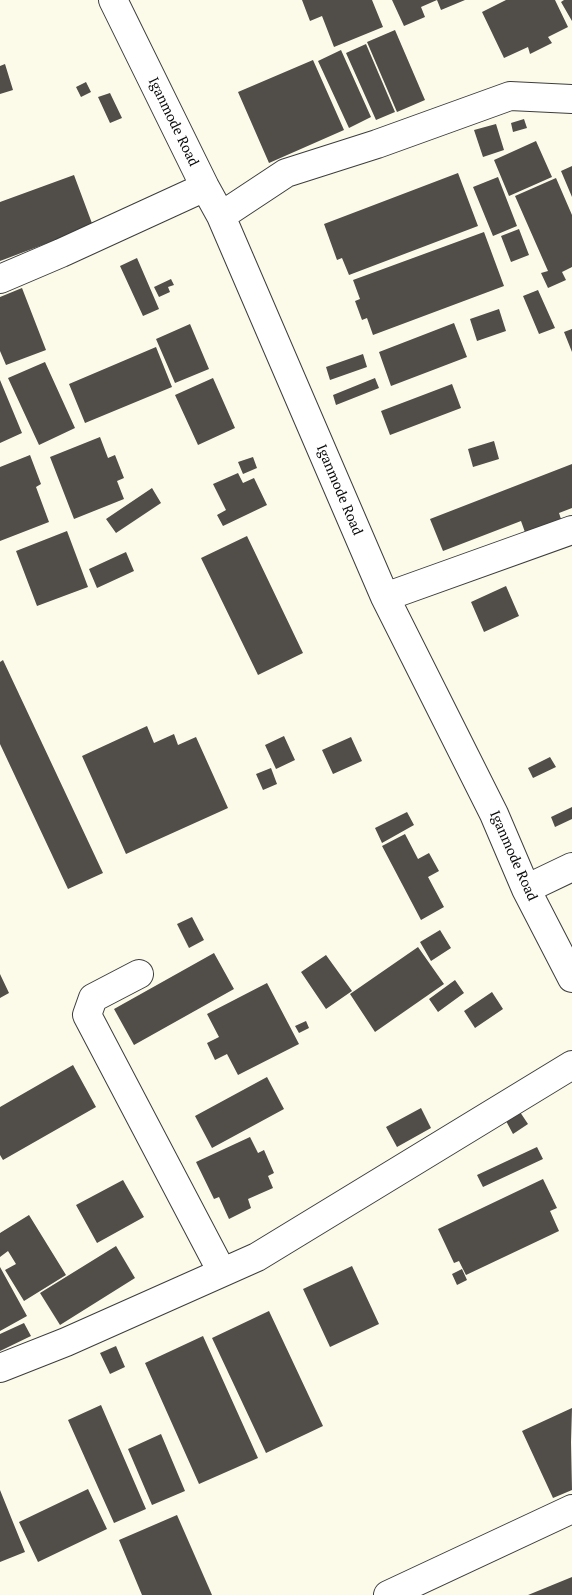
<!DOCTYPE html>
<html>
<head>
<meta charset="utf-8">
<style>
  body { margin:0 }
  canvas { display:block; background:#fcfbea }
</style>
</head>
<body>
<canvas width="572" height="1595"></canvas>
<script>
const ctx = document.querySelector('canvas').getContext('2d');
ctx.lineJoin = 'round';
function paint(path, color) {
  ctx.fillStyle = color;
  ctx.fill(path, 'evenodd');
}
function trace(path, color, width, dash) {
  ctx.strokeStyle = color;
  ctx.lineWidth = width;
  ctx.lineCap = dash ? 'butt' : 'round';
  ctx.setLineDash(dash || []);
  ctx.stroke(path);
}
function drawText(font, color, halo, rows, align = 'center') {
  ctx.font = font + ' "PT Serif",serif';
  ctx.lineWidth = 5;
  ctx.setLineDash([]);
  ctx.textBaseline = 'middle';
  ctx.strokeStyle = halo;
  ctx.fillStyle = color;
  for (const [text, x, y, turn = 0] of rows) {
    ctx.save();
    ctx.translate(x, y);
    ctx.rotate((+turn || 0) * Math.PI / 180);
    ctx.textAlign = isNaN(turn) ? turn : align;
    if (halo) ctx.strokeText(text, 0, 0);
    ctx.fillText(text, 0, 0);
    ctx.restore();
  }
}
const building = new Path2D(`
  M302,0H372L383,27L334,47L322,16L310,21Z
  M392,0H465L441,10L437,0L421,7L425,17L404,26Z
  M506,0H555L568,27L548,37L552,43L530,54L528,47L504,58L482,12Z
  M564,0H572V21L561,2Z
  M395,30L425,100L397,112L367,42Z
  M366,44L395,112L376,120L346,53Z
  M341,50L371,117L349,128L318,61Z
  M313,60L344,130L269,163L238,92Z
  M5,64L13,90L0,94V66Z
  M86,82L91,92L81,97L76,87Z
  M110,93L122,118L110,123L98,97Z
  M524,119L527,128L513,132L511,123Z
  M496,124L504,150L483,157L474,130Z
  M536,141L552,177L509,196L494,160Z
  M572,166V197L561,171Z
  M458,173L478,226L349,275L342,258L337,260L324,224Z
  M74,175L93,226L0,261V202Z
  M498,177L517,226L493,236L473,187Z
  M556,178L572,215V267L562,272L566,280L548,288L541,273L548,271L515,196Z
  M519,229L529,255L511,262L501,236Z
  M484,232L504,286L373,335L367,318L362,320L355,301L360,299L353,280Z
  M137,258L159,309L143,316L120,266Z
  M171,279L174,285L168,287L170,292L159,297L154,287Z
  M22,288L46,350L6,365L0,351V297Z
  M538,290L555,328L539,334L523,296Z
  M499,309L506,331L477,341L470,319Z
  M454,323L467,357L391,386L379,352Z
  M190,324L209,369L175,383L156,339Z
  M572,329V352L564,332Z
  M156,347L172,387L85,423L69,384Z
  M363,354L367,367L330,380L326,367Z
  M45,362L75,428L39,445L8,378Z
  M213,378L235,428L198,445L175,395Z
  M375,378L379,388L336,405L333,395Z
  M0,380L22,433L0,443Z
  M452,384L461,408L390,435L381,411Z
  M100,437L108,458L115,455L124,478L117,481L124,499L74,519L50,457Z
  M494,441L499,459L473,467L468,449Z
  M30,455L41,484L36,487L49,522L0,541V467Z
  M253,457L257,468L243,474L238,462Z
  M572,464V508L559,513L562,522L526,535L521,521L443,551L430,519Z
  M238,473L243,483L254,478L267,505L223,526L217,515L226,510L213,484Z
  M152,488L161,503L116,533L106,519Z
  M67,531L88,587L37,606L16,551Z
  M247,536L303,653L258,675L201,558Z
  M126,552L134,571L97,588L89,569Z
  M506,586L519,616L484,632L471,602Z
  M3,660L103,873L68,889L0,744V662Z
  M147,726L154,743L174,734L178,745L196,737L228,808L126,854L82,756Z
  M284,736L295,760L276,769L265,745Z
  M351,737L362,761L333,774L322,750Z
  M550,757L556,767L533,778L528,768Z
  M271,768L277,784L263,790L256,774Z
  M572,807V819L555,827L551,817Z
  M407,812L414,825L382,843L375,828Z
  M405,834L418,859L429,853L439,871L428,877L444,907L421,920L382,846Z
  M192,917L204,940L189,948L177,924Z
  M440,930L451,948L431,961L420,942Z
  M418,947L444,984L375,1032L350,994Z
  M214,953L234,989L134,1045L114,1009Z
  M326,955L352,991L326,1009L301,972Z
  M0,974L9,993L0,998Z
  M455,980L464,993L438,1012L429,999Z
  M267,983L299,1044L238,1075L227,1054L215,1060L207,1043L219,1037L207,1014Z
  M492,992L503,1009L475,1028L464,1011Z
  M306,1021L309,1028L299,1033L295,1026Z
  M73,1065L96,1107L3,1160L0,1155V1107Z
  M267,1077L284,1109L212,1148L195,1116Z
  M421,1108L431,1128L397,1147L386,1127Z
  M520,1112L528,1124L513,1134L506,1121Z
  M250,1137L258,1153L264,1150L274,1173L268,1176L273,1188L248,1199L251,1208L229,1219L219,1197L214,1199L196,1162Z
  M537,1147L543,1159L483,1187L477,1175Z
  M543,1179L557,1208L550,1211L559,1231L466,1275L459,1261L454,1263L438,1229Z
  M123,1180L144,1217L97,1243L76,1205Z
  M29,1215L66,1275L24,1301L5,1270L16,1264L8,1251L0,1257V1233Z
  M116,1246L135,1278L60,1325L40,1293Z
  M352,1266L379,1324L330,1347L303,1289Z
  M0,1267L27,1316L0,1331Z
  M462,1269L467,1280L457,1285L452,1274Z
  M269,1311L323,1426L266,1453L212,1338Z
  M24,1323L31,1336L0,1351V1334Z
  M203,1336L258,1458L199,1484L145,1363Z
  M116,1346L125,1367L110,1374L100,1353Z
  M101,1405L146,1509L114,1523L68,1420Z
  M572,1408L571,1442L572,1490L553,1498L522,1431Z
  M161,1434L185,1491L152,1505L128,1449Z
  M88,1489L107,1529L38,1562L19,1522Z
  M0,1490L25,1552L0,1562Z
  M177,1515L212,1595H142L119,1540Z
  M572,1577V1595H528Z`);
const minor = new Path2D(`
  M113,0L205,187L221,216L385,597L494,814L526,889L572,978
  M221,216L286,173L377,144L510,96L572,99
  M0,279L61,253L205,187
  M385,597L572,530
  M526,889L572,867
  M139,974L93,998L87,1015L222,1272
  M0,1368L66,1342L257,1257L572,1065
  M388,1595L572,1509`);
const streetNames = [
  ["Iganmode Road",173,122,64],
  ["Iganmode Road",339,490,67],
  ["Iganmode Road",513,856,66]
];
paint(building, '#514d48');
trace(minor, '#3d3d3d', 30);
trace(minor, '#fff', 28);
drawText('14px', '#0a0a0a', '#fff', streetNames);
</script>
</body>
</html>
